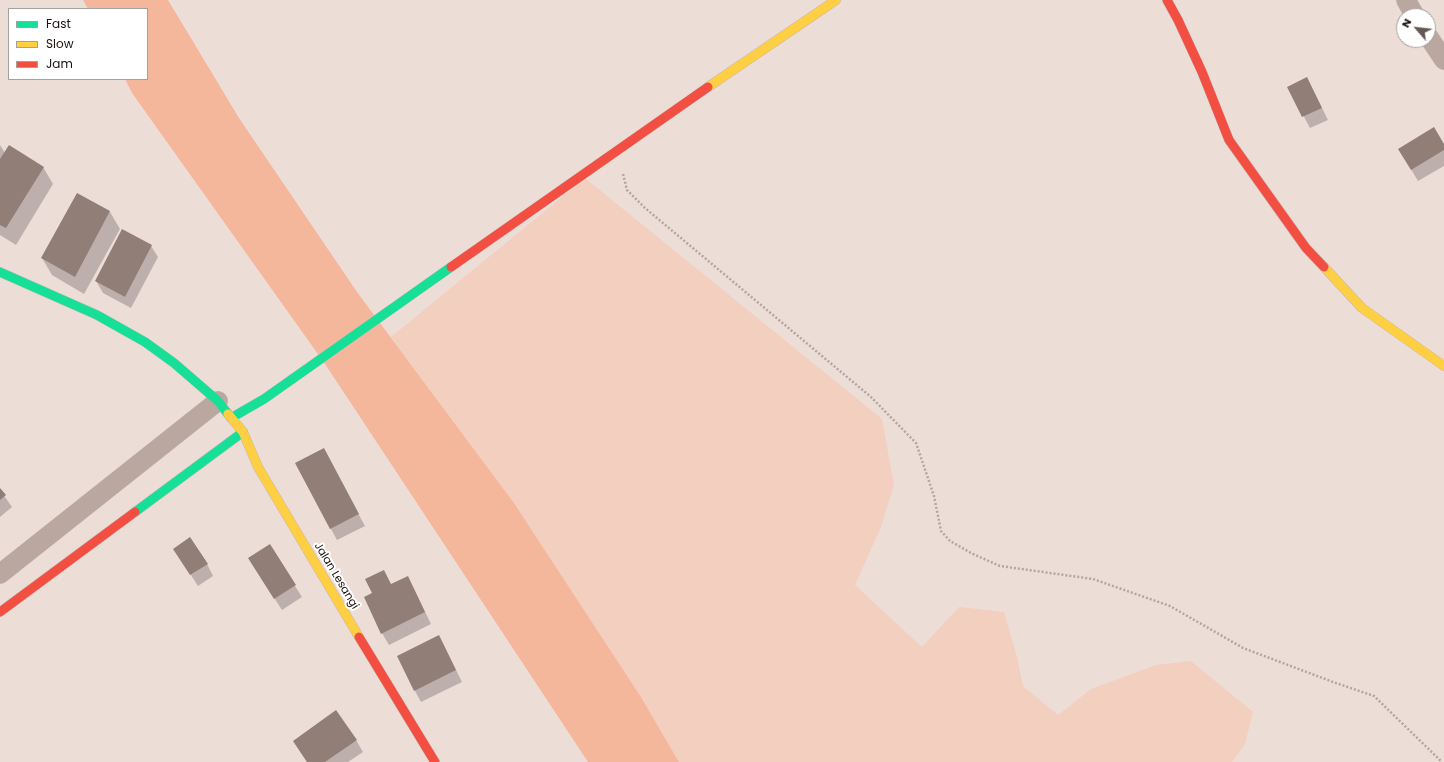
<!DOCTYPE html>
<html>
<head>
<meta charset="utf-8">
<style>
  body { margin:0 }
  #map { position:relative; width:1444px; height:762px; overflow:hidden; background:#edddd7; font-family:Poppins,sans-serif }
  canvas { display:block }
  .legend { position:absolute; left:8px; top:8px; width:140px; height:72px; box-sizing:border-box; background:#fff; border:1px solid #a4a09e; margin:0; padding:5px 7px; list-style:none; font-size:12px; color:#1b110d }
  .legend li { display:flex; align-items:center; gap:8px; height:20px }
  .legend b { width:20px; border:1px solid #a4a09e }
  .north { position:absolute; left:1396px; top:8px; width:40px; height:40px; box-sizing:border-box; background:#fff; border:1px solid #a4a09e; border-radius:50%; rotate:298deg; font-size:11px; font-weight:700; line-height:16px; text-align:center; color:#1b110d }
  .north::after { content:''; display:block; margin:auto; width:14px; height:18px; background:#645854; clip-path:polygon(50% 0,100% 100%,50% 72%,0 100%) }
</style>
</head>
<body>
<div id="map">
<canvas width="1444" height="762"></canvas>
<ul class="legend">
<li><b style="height:5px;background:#16e098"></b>Fast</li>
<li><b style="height:5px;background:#ffcf43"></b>Slow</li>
<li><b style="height:5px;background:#f24e42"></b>Jam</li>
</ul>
<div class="north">N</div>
</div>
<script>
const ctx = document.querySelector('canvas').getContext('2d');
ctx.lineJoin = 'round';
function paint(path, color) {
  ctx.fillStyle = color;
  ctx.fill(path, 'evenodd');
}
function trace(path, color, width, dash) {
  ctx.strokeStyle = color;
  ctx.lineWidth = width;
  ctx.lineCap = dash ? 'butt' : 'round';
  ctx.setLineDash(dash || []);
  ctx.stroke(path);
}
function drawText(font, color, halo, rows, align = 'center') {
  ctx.font = font + ' Poppins,sans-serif';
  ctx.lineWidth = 4;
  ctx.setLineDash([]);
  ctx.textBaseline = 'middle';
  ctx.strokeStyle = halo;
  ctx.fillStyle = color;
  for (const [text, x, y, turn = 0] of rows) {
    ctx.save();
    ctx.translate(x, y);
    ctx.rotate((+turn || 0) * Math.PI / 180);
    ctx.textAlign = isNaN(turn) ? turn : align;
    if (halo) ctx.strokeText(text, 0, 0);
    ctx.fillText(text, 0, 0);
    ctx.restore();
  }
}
const green = new Path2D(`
  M585,178L882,419L894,485L881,527L855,585L922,647L959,607L1004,612L1017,657L1023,686L1058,715L1091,689L1156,665L1191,661L1253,712L1245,744L1232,762H679L641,697L514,503L391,337Z`);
const water = new Path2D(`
  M83,0H168L239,118L357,292L514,503L641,697L679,762H588L325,364L132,93L125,79H147V9H88Z`);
const shadow = new Path2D(`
  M1288,87L1313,90L1328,120L1310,128Z
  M0,145L5,153L43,167L53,184L16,245L0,235Z
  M1444,146V166L1418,181L1399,149Z
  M77,194L110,212L120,229L84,294L52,275L42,258Z
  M151,246L158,257L131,308L103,293L96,281Z
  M330,461L365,526L337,540L296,464Z
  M0,490L12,507L0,517Z
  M269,545L302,597L282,610L256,570Z
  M174,549L207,564L213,576L198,586Z
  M391,585L414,589L431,624L389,645L382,633Z
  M439,636L462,682L421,702L415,691Z
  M356,740L363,752L348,762H307L294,742Z`);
const building = new Path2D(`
  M1307,77L1322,108L1302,117L1287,87Z
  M1434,127L1444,144V150L1411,170L1398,149Z
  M9,145L44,167L6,228L0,225V159Z
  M77,193L110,211L75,277L41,258Z
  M122,229L152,245L125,297L95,281Z
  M324,448L359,514L330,529L295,463Z
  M0,488L6,495L0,500Z
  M190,537L208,564L190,575L173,549Z
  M270,544L296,585L274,599L248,558Z
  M384,570L391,584L408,576L425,612L381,634L364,597L372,593L365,579Z
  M439,635L456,670L414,691L397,656Z
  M336,710L357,740L325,762H307L293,741Z`);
const path = new Path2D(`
  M623,174L627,190L645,208L871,397L916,443L934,496L941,531L950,541L973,554L1000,566L1093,579L1170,606L1243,648L1333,682L1374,696L1442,762`);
const street = new Path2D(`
  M1406,0L1415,16
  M1428,36L1444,60
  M0,574L218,401`);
const fast = new Path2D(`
  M0,272L97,315L145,342L174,363L218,401L228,414
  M231,418L264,399L451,267
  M135,512L243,432`);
const slow = new Path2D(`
  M708,87L836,0
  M1324,267L1362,308L1444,366
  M228,414L243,432L258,467L359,637`);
const jam = new Path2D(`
  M1167,0L1178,20L1202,72L1229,140L1306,248L1324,267
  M451,267L708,87
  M0,612L135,512
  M359,637L435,762`);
const streetNames = [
  ["Jalan Lesangi",336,576,59]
];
paint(green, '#f3cfc0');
paint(water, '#f5b79c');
paint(shadow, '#0003');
paint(building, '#907e77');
trace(street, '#c6b9b4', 20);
trace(fast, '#c6b9b4', 10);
trace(slow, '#c6b9b4', 10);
trace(jam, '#c6b9b4', 10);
trace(path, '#b4a59f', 2.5, [2, 2]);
trace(street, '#baa79f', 19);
trace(fast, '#16e098', 9);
trace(slow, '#ffcf43', 9);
trace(jam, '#f24e42', 9);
drawText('11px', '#1b110d', '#fff', streetNames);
</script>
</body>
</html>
